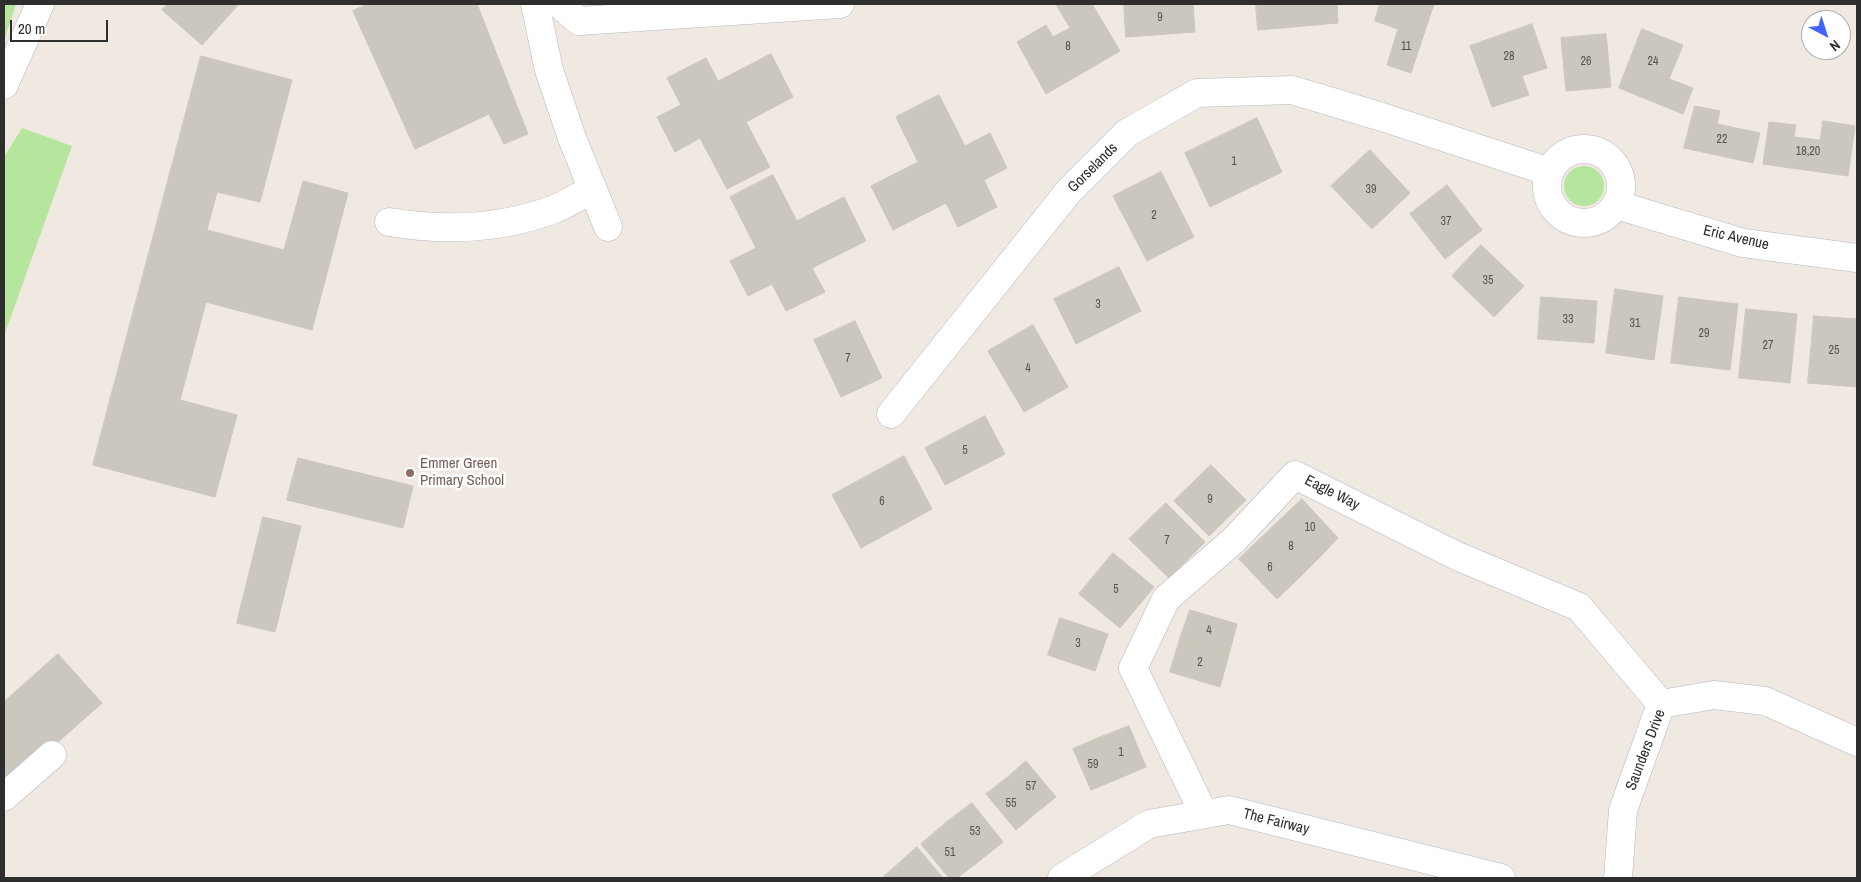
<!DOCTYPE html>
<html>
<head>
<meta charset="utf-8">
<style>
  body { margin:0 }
  #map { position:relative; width:1861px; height:882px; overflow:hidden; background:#efe9e1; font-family:"Archivo Narrow",sans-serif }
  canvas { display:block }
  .frame { position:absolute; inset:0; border:5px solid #2e2e2e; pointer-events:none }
  .north { position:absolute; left:1801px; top:10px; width:50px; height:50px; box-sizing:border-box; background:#fff; border:1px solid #ababab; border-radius:50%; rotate:140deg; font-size:14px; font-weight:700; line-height:20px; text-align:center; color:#2e2e2e }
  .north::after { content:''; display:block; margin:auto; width:18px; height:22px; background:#4264fb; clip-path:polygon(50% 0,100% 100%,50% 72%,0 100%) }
  .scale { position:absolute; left:10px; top:20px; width:98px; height:22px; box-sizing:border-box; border:2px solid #2e2e2e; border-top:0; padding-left:6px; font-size:15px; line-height:18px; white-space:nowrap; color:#2e2e2e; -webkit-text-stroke:4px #fff; paint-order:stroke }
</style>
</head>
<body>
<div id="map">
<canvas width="1861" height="882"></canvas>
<div class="frame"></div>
<div class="north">N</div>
<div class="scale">20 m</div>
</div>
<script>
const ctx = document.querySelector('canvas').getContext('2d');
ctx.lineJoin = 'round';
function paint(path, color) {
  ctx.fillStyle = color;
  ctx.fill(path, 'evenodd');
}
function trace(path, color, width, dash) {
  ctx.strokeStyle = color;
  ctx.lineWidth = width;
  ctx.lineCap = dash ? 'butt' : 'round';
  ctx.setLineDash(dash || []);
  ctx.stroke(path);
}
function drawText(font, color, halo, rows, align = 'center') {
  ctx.font = font + ' "Archivo Narrow",sans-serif';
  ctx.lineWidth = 5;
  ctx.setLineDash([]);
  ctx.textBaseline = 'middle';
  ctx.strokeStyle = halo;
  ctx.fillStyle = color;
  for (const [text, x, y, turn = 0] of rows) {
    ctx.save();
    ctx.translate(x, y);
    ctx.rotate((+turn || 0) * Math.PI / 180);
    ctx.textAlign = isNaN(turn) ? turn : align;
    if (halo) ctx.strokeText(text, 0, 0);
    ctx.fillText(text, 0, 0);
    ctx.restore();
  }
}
const green = new Path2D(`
  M4,4H16L4,41Z
  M22,128L72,146L4,336V157Z
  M1564 186a20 20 0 1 1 40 0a20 20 0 1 1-40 0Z`);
const building = new Path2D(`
  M168,4H239L202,45L162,10Z
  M368,4H477L528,134L504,144L489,114L415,149L353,11Z
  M1056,4H1092L1120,51L1046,94L1017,42L1046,25L1053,37L1070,28Z
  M1124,4H1193L1195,32L1126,37Z
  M1256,4H1337L1338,23L1258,30Z
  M1380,4H1434L1411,73L1387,65L1398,29L1375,21Z
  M1532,24L1547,68L1522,76L1529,95L1492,107L1470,46Z
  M1642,29L1683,45L1669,79L1693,88L1683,114L1619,88Z
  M1606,34L1611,87L1566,91L1561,38Z
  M771,54L793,97L746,122L770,167L727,189L700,138L675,152L657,117L681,105L667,78L706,58L718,81Z
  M201,56L292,80L260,202L217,192L207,230L284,250L303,181L348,193L312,330L206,302L180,400L237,415L215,497L93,465Z
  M939,95L965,146L990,133L1007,168L984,180L997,207L958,227L946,203L893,230L871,186L918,162L896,117Z
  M1695,106L1720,111L1717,124L1760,133L1753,163L1684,148Z
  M1257,118L1282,172L1210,207L1185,153Z
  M1823,121L1855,126L1848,176L1763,164L1769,122L1796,125L1794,137L1820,140Z
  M1370,150L1410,193L1372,229L1331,186Z
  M1161,172L1194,237L1147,261L1113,196Z
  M773,175L797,221L844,197L866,241L812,268L825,292L786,311L772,284L748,296L730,261L756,248L730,197Z
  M1447,185L1482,230L1445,259L1410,214Z
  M1481,245L1524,286L1494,317L1452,276Z
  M1119,267L1141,311L1076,344L1054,299Z
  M1615,289L1663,296L1654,360L1606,353Z
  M1541,297L1597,301L1594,343L1538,339Z
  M1679,297L1738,304L1730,370L1671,363Z
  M1746,309L1797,314L1790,383L1739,378Z
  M1814,316L1857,319V387L1808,383Z
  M855,321L882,378L841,397L814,340Z
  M1033,325L1068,387L1024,412L988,351Z
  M985,416L1005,454L945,485L925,448Z
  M904,456L932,509L861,548L832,495Z
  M298,458L413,486L403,528L287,500Z
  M1211,465L1246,500L1209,536L1174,501Z
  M1302,499L1338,538L1320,557L1282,518Z
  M1166,503L1205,542L1169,578L1129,539Z
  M263,517L301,526L275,632L237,623Z
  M1282,518L1320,557L1301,576L1262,537Z
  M1262,537L1301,576L1277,599L1239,559Z
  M1113,553L1154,587L1120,628L1079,594Z
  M1190,610L1237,624L1229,654L1180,639Z
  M1060,618L1108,634L1095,671L1048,655Z
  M1180,639L1229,654L1220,687L1170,672Z
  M58,654L102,703L4,790V702Z
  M1129,726L1146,767L1113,781L1096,739Z
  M1096,739L1113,781L1091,790L1073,749Z
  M1026,761L1056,797L1036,813L1007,778Z
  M1007,778L1036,813L1016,830L986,794Z
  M972,803L1003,842L978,862L947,822Z
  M947,822L978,862L957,878H949L921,844Z
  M917,847L943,878H907L896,866Z
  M896,866L907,878H882Z`);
const minor = new Path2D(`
  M535,4L549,70L572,138L608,227
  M559,4L579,21L840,4
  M4,85L40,4
  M1547 186a37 37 0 1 1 74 0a37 37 0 1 1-74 0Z
  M1617,205L1743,243L1857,258
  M389,222C443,231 500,229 552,210C566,205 579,196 593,189
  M891,414L1069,191L1127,133L1197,93L1292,90L1382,117L1550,172
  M1661,704L1714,695L1765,701L1857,742
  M4,797L52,755
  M1204,814L1133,668L1166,599L1234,540L1295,475L1457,556L1579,607L1661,704
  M1062,878L1149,824L1229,810L1501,878
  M1618,878L1623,810L1661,704`);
const markers = [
  [410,473,5,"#8d6e63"]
];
const numberNames = [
  ["9",1160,18],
  ["8",1068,47],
  ["11",1406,47],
  ["28",1509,57],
  ["26",1586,62],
  ["24",1653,62],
  ["22",1722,140],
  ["18,20",1808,152],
  ["1",1234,162],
  ["39",1371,190],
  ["2",1154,216],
  ["37",1446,222],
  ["35",1488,281],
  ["3",1098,305],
  ["33",1568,320],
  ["31",1635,324],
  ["29",1704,334],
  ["27",1768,346],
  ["25",1834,351],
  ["7",848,359],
  ["4",1028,369],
  ["5",965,451],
  ["9",1210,500],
  ["6",882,502],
  ["10",1310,528],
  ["7",1167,541],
  ["8",1291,547],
  ["6",1270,568],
  ["5",1116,590],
  ["4",1209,631],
  ["3",1078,644],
  ["2",1200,663],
  ["1",1121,753],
  ["59",1093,765],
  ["57",1031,787],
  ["55",1011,804],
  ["53",975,832],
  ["51",950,853]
];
const streetNames = [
  ["Gorselands",1093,168,-45],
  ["Eric Avenue",1736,238,13],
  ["Eagle Way",1332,493,27],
  ["Saunders Drive",1646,750,-69],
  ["The Fairway",1276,822,14]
];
const educationNames = [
  ["Emmer Green",420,464],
  ["Primary School",420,481]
];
paint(green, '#b6e59e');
paint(building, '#cbc7bf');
trace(building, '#cbc5ba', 1);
trace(minor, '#b4b7c1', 29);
trace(minor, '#fff', 28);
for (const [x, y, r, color] of markers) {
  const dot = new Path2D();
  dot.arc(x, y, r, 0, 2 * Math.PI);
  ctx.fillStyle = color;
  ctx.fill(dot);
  trace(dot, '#fff', 2);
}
drawText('12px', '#555452', null, numberNames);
drawText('15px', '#2e2e2e', '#fff', streetNames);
drawText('15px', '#785e54', '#fff', educationNames, 'left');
</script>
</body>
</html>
